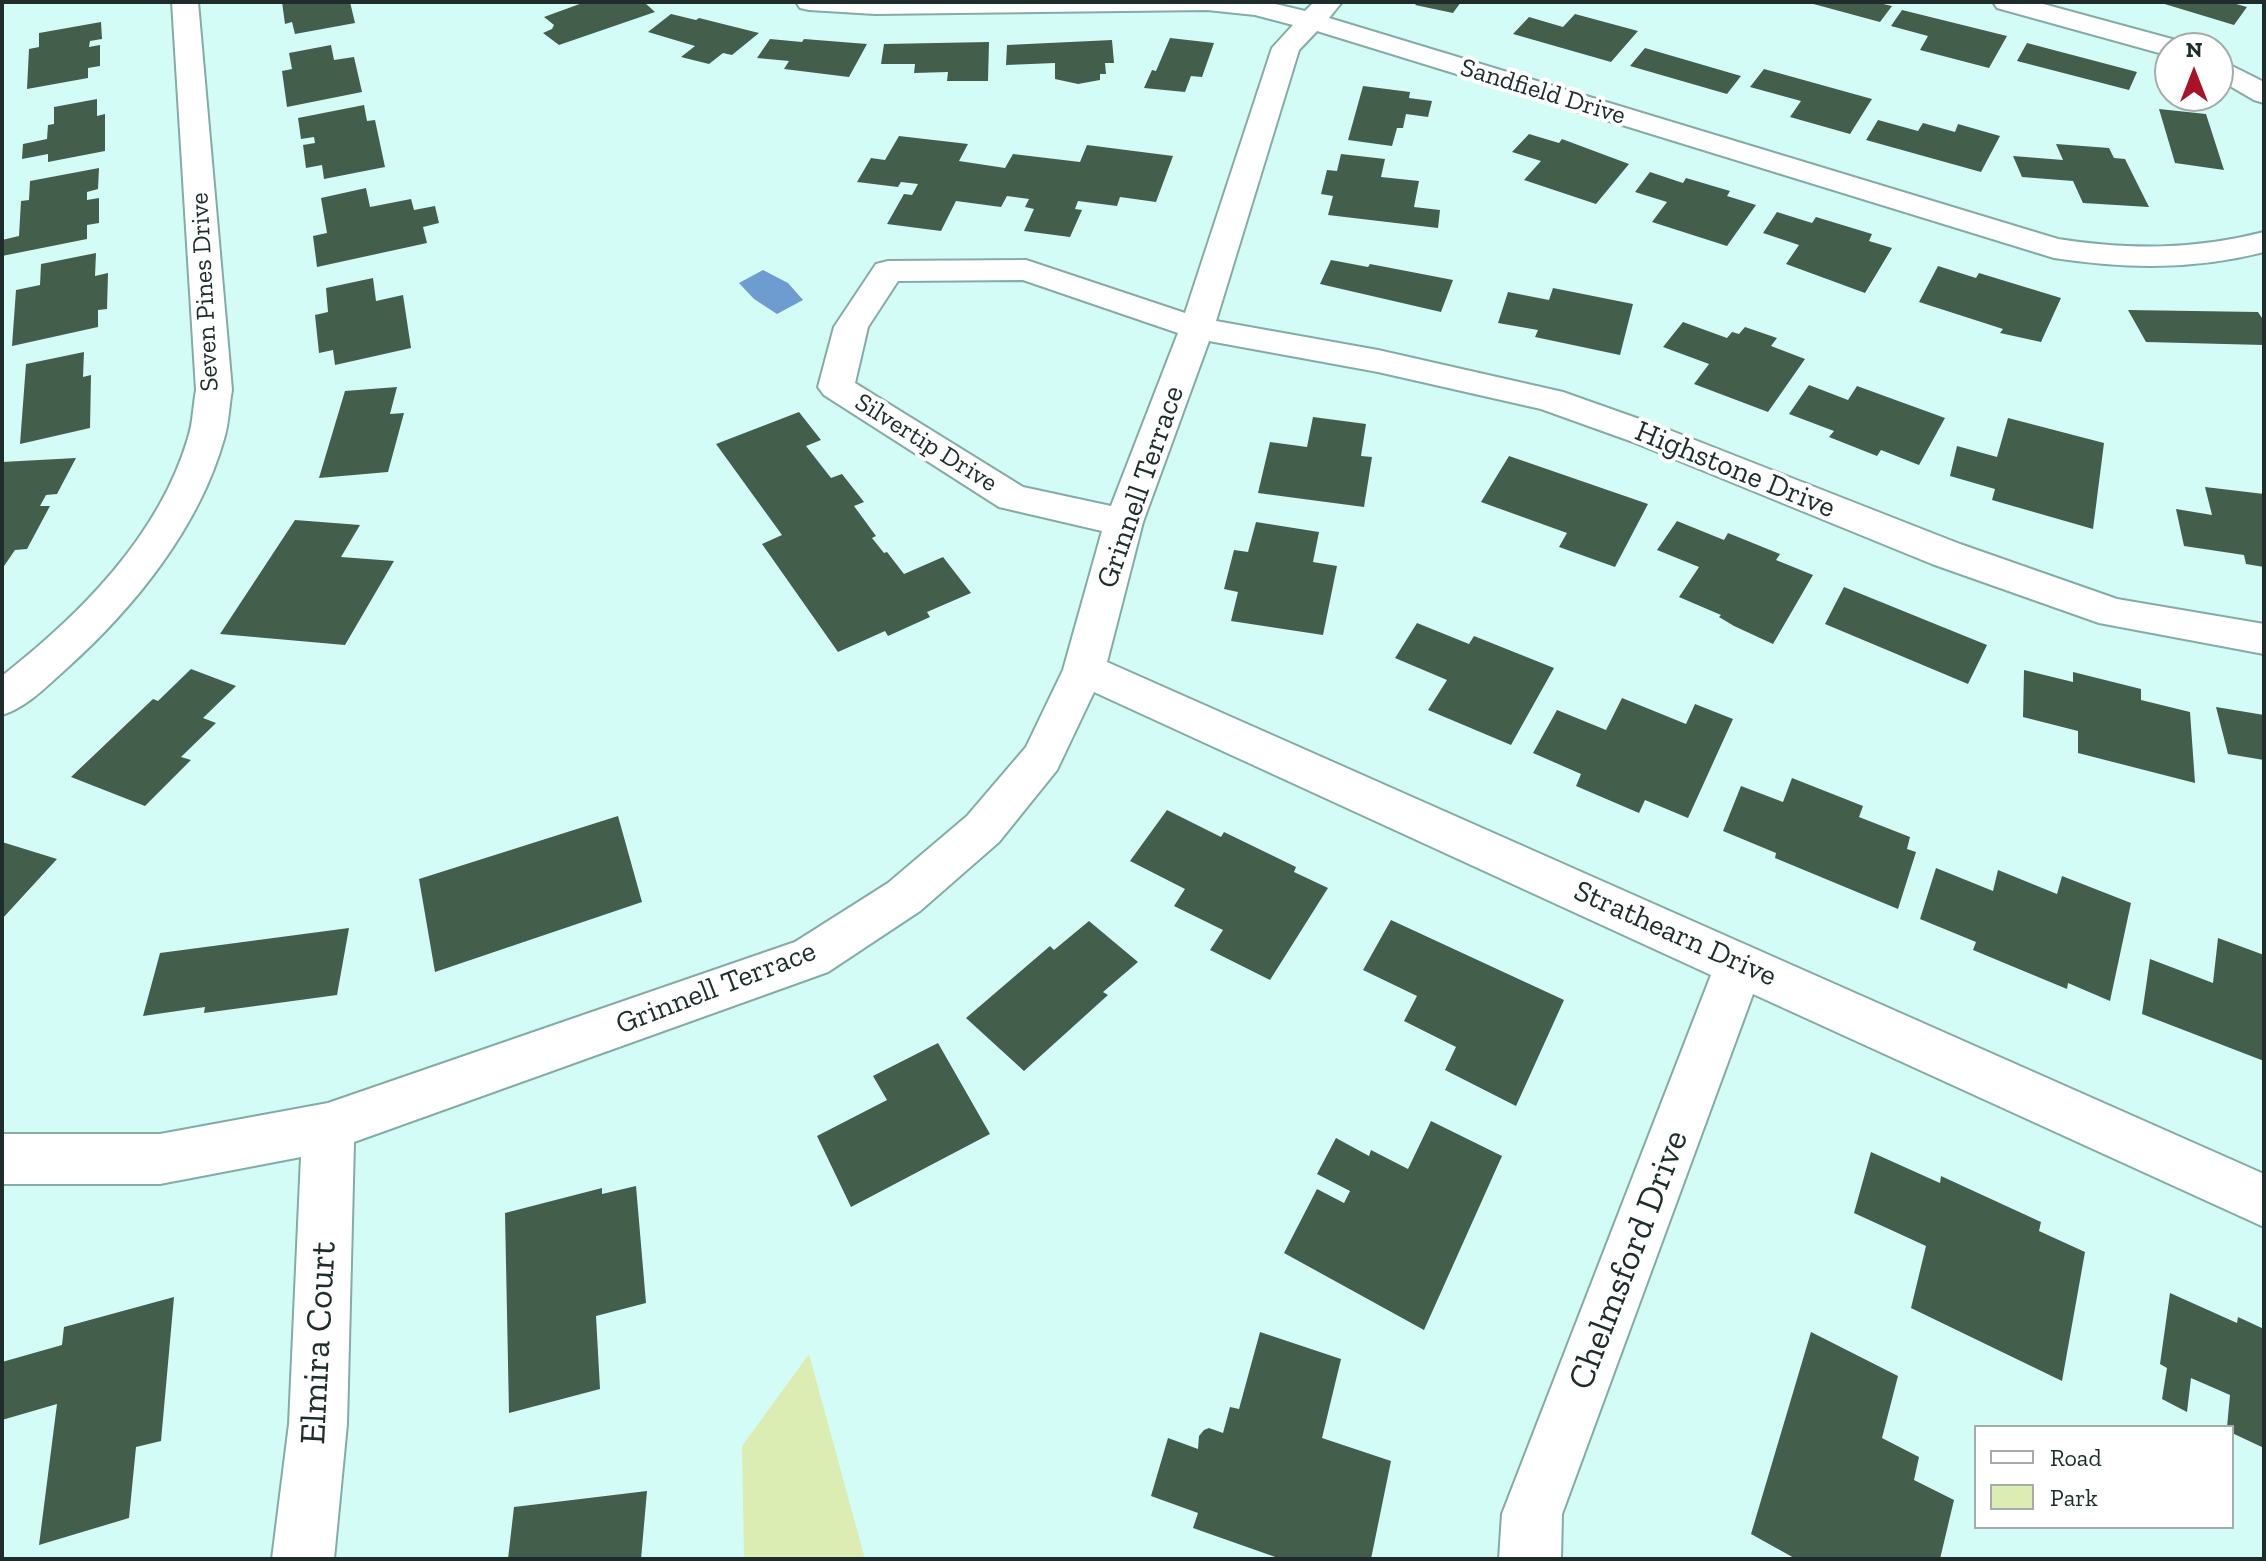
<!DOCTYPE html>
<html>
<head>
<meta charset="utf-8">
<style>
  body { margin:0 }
  #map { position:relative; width:2266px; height:1561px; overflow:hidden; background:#d4fcf7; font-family:"Zilla Slab",serif }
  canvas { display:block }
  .frame { position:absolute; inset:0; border:4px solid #1e2d2c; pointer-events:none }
  .legend { position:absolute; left:1974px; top:1425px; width:260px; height:104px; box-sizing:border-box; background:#fff; border:2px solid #a5abab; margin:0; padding:10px 14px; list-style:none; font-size:24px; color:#1e2d2c }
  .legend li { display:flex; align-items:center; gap:16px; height:40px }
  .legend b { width:40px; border:2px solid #a5abab }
  .north { position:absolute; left:2154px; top:32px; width:80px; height:80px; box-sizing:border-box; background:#fff; border:2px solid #a5abab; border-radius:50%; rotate:0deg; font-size:22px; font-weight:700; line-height:32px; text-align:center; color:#1e2d2c }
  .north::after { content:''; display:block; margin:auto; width:28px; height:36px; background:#a91326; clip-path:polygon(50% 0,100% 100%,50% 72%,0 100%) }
</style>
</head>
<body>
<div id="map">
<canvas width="2266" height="1561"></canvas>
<div class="frame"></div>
<ul class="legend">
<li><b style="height:10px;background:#fff"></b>Road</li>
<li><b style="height:22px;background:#dcedb4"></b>Park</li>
</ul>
<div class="north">N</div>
</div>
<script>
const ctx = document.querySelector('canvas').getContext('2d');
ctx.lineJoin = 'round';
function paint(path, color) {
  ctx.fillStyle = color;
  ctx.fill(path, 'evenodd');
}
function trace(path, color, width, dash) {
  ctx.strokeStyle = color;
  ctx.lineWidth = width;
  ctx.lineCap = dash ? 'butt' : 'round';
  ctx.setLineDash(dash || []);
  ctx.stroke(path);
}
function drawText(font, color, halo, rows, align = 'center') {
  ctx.font = font + ' "Zilla Slab",serif';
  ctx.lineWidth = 8;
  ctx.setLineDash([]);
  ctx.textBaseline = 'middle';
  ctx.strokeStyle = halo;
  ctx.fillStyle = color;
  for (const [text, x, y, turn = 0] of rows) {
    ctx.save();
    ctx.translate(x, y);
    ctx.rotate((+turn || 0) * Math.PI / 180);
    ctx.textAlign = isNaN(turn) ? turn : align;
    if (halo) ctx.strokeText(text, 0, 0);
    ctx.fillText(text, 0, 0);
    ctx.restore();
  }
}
const green = new Path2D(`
  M809,1354L865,1559H744L742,1446Z`);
const water = new Path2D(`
  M763,270L788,283L803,300L777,314L754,299L739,283Z`);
const building = new Path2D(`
  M282,2H350L355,23L295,34L292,22L285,24Z
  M585,2H644L655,12L559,45L543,33L552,29L554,25L544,17Z
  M1418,2H1461L1453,13L1415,5Z
  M1806,2H1875L1892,6L1880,22Z
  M2158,2H2229L2247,7L2234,25Z
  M1902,10L2007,36L1989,68L1920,50L1928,36L1891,26Z
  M671,14L696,20L699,18L759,33L732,55L723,53L709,64L681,57L695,46L648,32Z
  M1575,14L1638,31L1611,62L1513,34L1529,17L1563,27Z
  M101,22L102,39L90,41L89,47L100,45V66L88,68V78L27,89L29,49L39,47V33Z
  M1170,38L1214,43L1202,77L1191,76L1185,92L1144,88L1152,70L1156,71Z
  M770,39L802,42L804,39L867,44L849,77L784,69L789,61L757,58Z
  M1112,40L1114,63H1105L1106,74H1100V80L1078,84L1055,79V63L1006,65L1007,45Z
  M989,42L988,81H947L948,72L914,73L915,64H881L884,44Z
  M2027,43L2137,72L2129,90L2017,61Z
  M331,45L334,60L354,57L362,92L287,107L282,71L292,69L289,53Z
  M1645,48L1741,76L1727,94L1630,66Z
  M1764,69L1872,99L1850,134L1790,117L1801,101L1750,87Z
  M1363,86L1410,92L1409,98L1432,101L1428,117L1406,114L1403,128H1397L1392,146L1348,140Z
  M97,99V116L105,114V151L48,162V154L22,159L23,144L47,139L48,125L54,124V107Z
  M364,105L367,121L375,120L385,167L324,179L322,165L306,168L303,145L315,143L314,137L301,139L298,118Z
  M2159,109L2206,114L2224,170L2175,163Z
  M1878,120L1918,131L1923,123L1955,132L1958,124L2000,136L1981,172L1866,140Z
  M1529,134L1559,143L1562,139L1629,164L1596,204L1524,180L1541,161L1512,152Z
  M899,136L968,144L959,161L1005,168L1013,154L1080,162L1087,145L1173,156L1156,202L1120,197L1117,206L1078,201L1075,209L1082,210L1070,237L1024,231L1034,209L1025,207L1029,199L1007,196L1001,207L956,201L941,231L887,224L904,194L912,195L918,184L901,182L898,187L857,182L871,158L885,160Z
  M2056,144L2109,148L2114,158L2125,159L2149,207L2083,203L2073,181L2022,177L2013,156L2063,160Z
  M1341,154L1385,159L1381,177L1419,181L1414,207L1440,210L1438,228L1328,215L1333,196L1321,194L1327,170L1337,171Z
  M99,168L98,189L87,192V200L99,198V223L87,225V239L2,256V240L19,236L21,201L29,200L30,181Z
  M1650,172L1683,183L1686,178L1730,191L1727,196L1756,205L1727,246L1652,222L1667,202L1635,192Z
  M366,188L370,207L411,199L414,210L435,206L439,223L423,227L427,243L317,267L313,236L327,233L321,198Z
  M1777,212L1812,223L1816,217L1872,234L1869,241L1892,248L1865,293L1786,264L1799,245L1763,233Z
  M96,253L95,276L108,273L107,309L98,310V327L12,346L16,290L40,285L41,264Z
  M1331,260L1368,267L1370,264L1453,280L1441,312L1320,284Z
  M1938,266L1976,278L1979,273L2061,298L2041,342L2000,333L2003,329L1919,302Z
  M373,278L376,301L403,295L411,348L335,365L333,350L319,353L315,315L328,312L326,288Z
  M1553,288L1633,304L1620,355L1535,337L1538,330L1498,323L1508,292L1549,300Z
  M2128,310L2258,312L2264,321V345L2146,342Z
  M1683,322L1727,338L1732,332L1739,334L1745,327L1777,338L1771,346L1805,359L1768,412L1694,384L1709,364L1663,347Z
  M84,352L83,377L91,375L90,428L20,444L26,364Z
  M1809,385L1848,400L1857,386L1945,418L1919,465L1881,450L1877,456L1829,437L1834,431L1789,414Z
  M397,387L390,414L404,413L388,472L319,478L345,391Z
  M799,412L821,440L806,446L831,478L842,474L864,502L854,506L876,536L872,538L884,553L887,552L904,574L943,557L971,593L927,612L930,617L888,636L885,631L838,652L762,544L782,535L716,444Z
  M1313,417L1366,424L1361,456L1372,457L1364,507L1258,493L1270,442L1307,447Z
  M2008,418L2104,443L2093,529L1992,500L1995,489L1950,476L1957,446L1997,457Z
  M1509,456L1648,504L1615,567L1559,547L1567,533L1481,502Z
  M76,458L57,494L46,495L40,506H50L27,549L15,550L2,569V462Z
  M2205,487L2264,494V567L2246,564L2244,555L2184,546L2176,509L2212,515Z
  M295,520L360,525L341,557L394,561L345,645L220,634Z
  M1677,521L1724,540L1728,533L1780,554L1776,560L1813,575L1773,644L1734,626L1719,617L1721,615L1679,597L1699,567L1657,550Z
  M1256,522L1319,532L1313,562L1337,566L1323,635L1231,621L1238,592L1224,589L1234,550L1248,552Z
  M1844,587L1987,645L1968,684L1825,624Z
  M1417,623L1469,644L1474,636L1554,668L1511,745L1428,710L1447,680L1395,658Z
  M191,669L236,686L203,718L216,723L181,757L191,760L145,806L71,777L153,699L158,701Z
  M2024,670L2073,682V672L2141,689V700L2190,712L2195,783L2078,753V731L2023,717Z
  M1622,698L1686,724L1695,704L1733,719L1688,818L1645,800L1639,813L1576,786L1581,774L1533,753L1557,710L1606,730Z
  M2216,707L2264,715V760L2228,754Z
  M1792,778L1863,806L1859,817L1910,837L1907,849L1916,852L1898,909L1775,858L1776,853L1723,831L1741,786L1783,802Z
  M1167,810L1221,837L1224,832L1296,867L1294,872L1328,888L1270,980L1210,950L1223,930L1174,906L1185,889L1130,861Z
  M618,816L642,902L435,972L419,879Z
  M2,842L57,859L2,919Z
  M1936,868L1993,891L1998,870L2057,894L2062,876L2131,903L2110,1001L2068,983L2067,989L1973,950L1976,942L1920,919Z
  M1391,920L1564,1000L1516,1106L1445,1070L1456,1047L1404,1021L1417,996L1363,970Z
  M1089,921L1138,962L1103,992L1108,995L1024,1071L966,1018L1050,946L1054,950Z
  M349,928L337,995L204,1013L205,1007L143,1016L160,953Z
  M2218,938L2264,955V1061L2142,1014L2150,959L2213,983Z
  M938,1043L990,1134L851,1207L817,1136L887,1100L873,1076Z
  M1431,1121L1502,1156L1424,1330L1284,1253L1317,1189L1344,1203L1350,1191L1317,1174L1336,1138L1369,1156L1371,1150L1408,1169Z
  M1871,1152L1940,1183L1941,1176L2041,1222L2039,1231L2085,1252L2062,1381L1911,1308L1926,1246L1854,1213Z
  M636,1186L646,1303L596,1316L600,1389L509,1413L505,1213L602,1188V1194Z
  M2170,1293L2237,1323L2238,1317L2264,1329V1448L2232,1433V1427H2227L2230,1395L2191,1378L2187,1412L2162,1399L2167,1368L2160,1364Z
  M174,1297L161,1441L136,1447L129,1518L39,1545L57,1404L2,1420V1362L62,1345L64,1327Z
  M1260,1332L1341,1359L1322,1438L1391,1461L1371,1559H1281L1193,1528L1198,1513L1151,1496L1168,1438L1198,1449L1199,1436L1204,1430L1209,1428L1223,1433L1230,1407L1239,1409Z
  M1811,1332L1898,1376L1882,1438L1919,1457L1914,1480L1954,1500L1940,1559H1796L1751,1534Z
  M647,1491L641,1559H508L514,1507Z`);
const street = new Path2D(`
  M172,2H198L232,390C229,406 229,423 224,439C199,528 134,608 66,669C47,686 27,707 2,715V676C80,615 159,536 188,438C193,423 193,406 196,390Z
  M796,2H1267L1305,11L1314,2H1342L1329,18L2058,239C2129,250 2194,250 2264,232V252C2193,270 2126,269 2054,258L1317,31L1299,50L1216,321L1378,350L1563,392L1659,426L1960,544L2117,599L2264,624V654L2099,623L1932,564L1633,442L1541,409L1378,372L1209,341L1143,522L1107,662L2264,1174V1227L1753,994L1562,1514L1561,1559H1499L1502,1514L1711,975L1094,692L1057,770L999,842L920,911L828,972L354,1142L347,1424L334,1559H272L289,1424L301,1157L160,1184H2V1134H160L328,1103L795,942L888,883L967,816L1026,747L1063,670L1102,531L999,507L824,395L818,387L834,327L876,264L888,261L1026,260L1185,313L1272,48L1293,25L1255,15L1207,10L875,14L809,10L800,8ZM1023,280L1178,333L1111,506L1023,487L855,383L868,327L898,281Z
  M1993,2H2036L2183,42L2187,48H2170V56L1997,8Z
  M2218,59L2264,82V103L2254,100L2218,79Z`);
const farStreetnames = [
  ["Sandfield Drive",1543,92,17],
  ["Seven Pines Drive",205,292,-93],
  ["Silvertip Drive",926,443,32]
];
const streetNames = [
  ["Highstone Drive",1735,470,22],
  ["Grinnell Terrace",1141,487,-71],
  ["Strathearn Drive",1675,934,24],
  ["Grinnell Terrace",716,988,-21]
];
const nearStreetnames = [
  ["Chelmsford Drive",1629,1260,-69],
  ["Elmira Court",319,1343,-87]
];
paint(green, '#dcedb4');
paint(water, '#6e9cd1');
paint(building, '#445e4c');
trace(street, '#84aba6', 4);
paint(street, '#fff');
drawText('26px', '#1e2d2c', '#fff', farStreetnames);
drawText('30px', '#1e2d2c', '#fff', streetNames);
drawText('36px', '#1e2d2c', '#fff', nearStreetnames);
</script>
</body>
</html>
